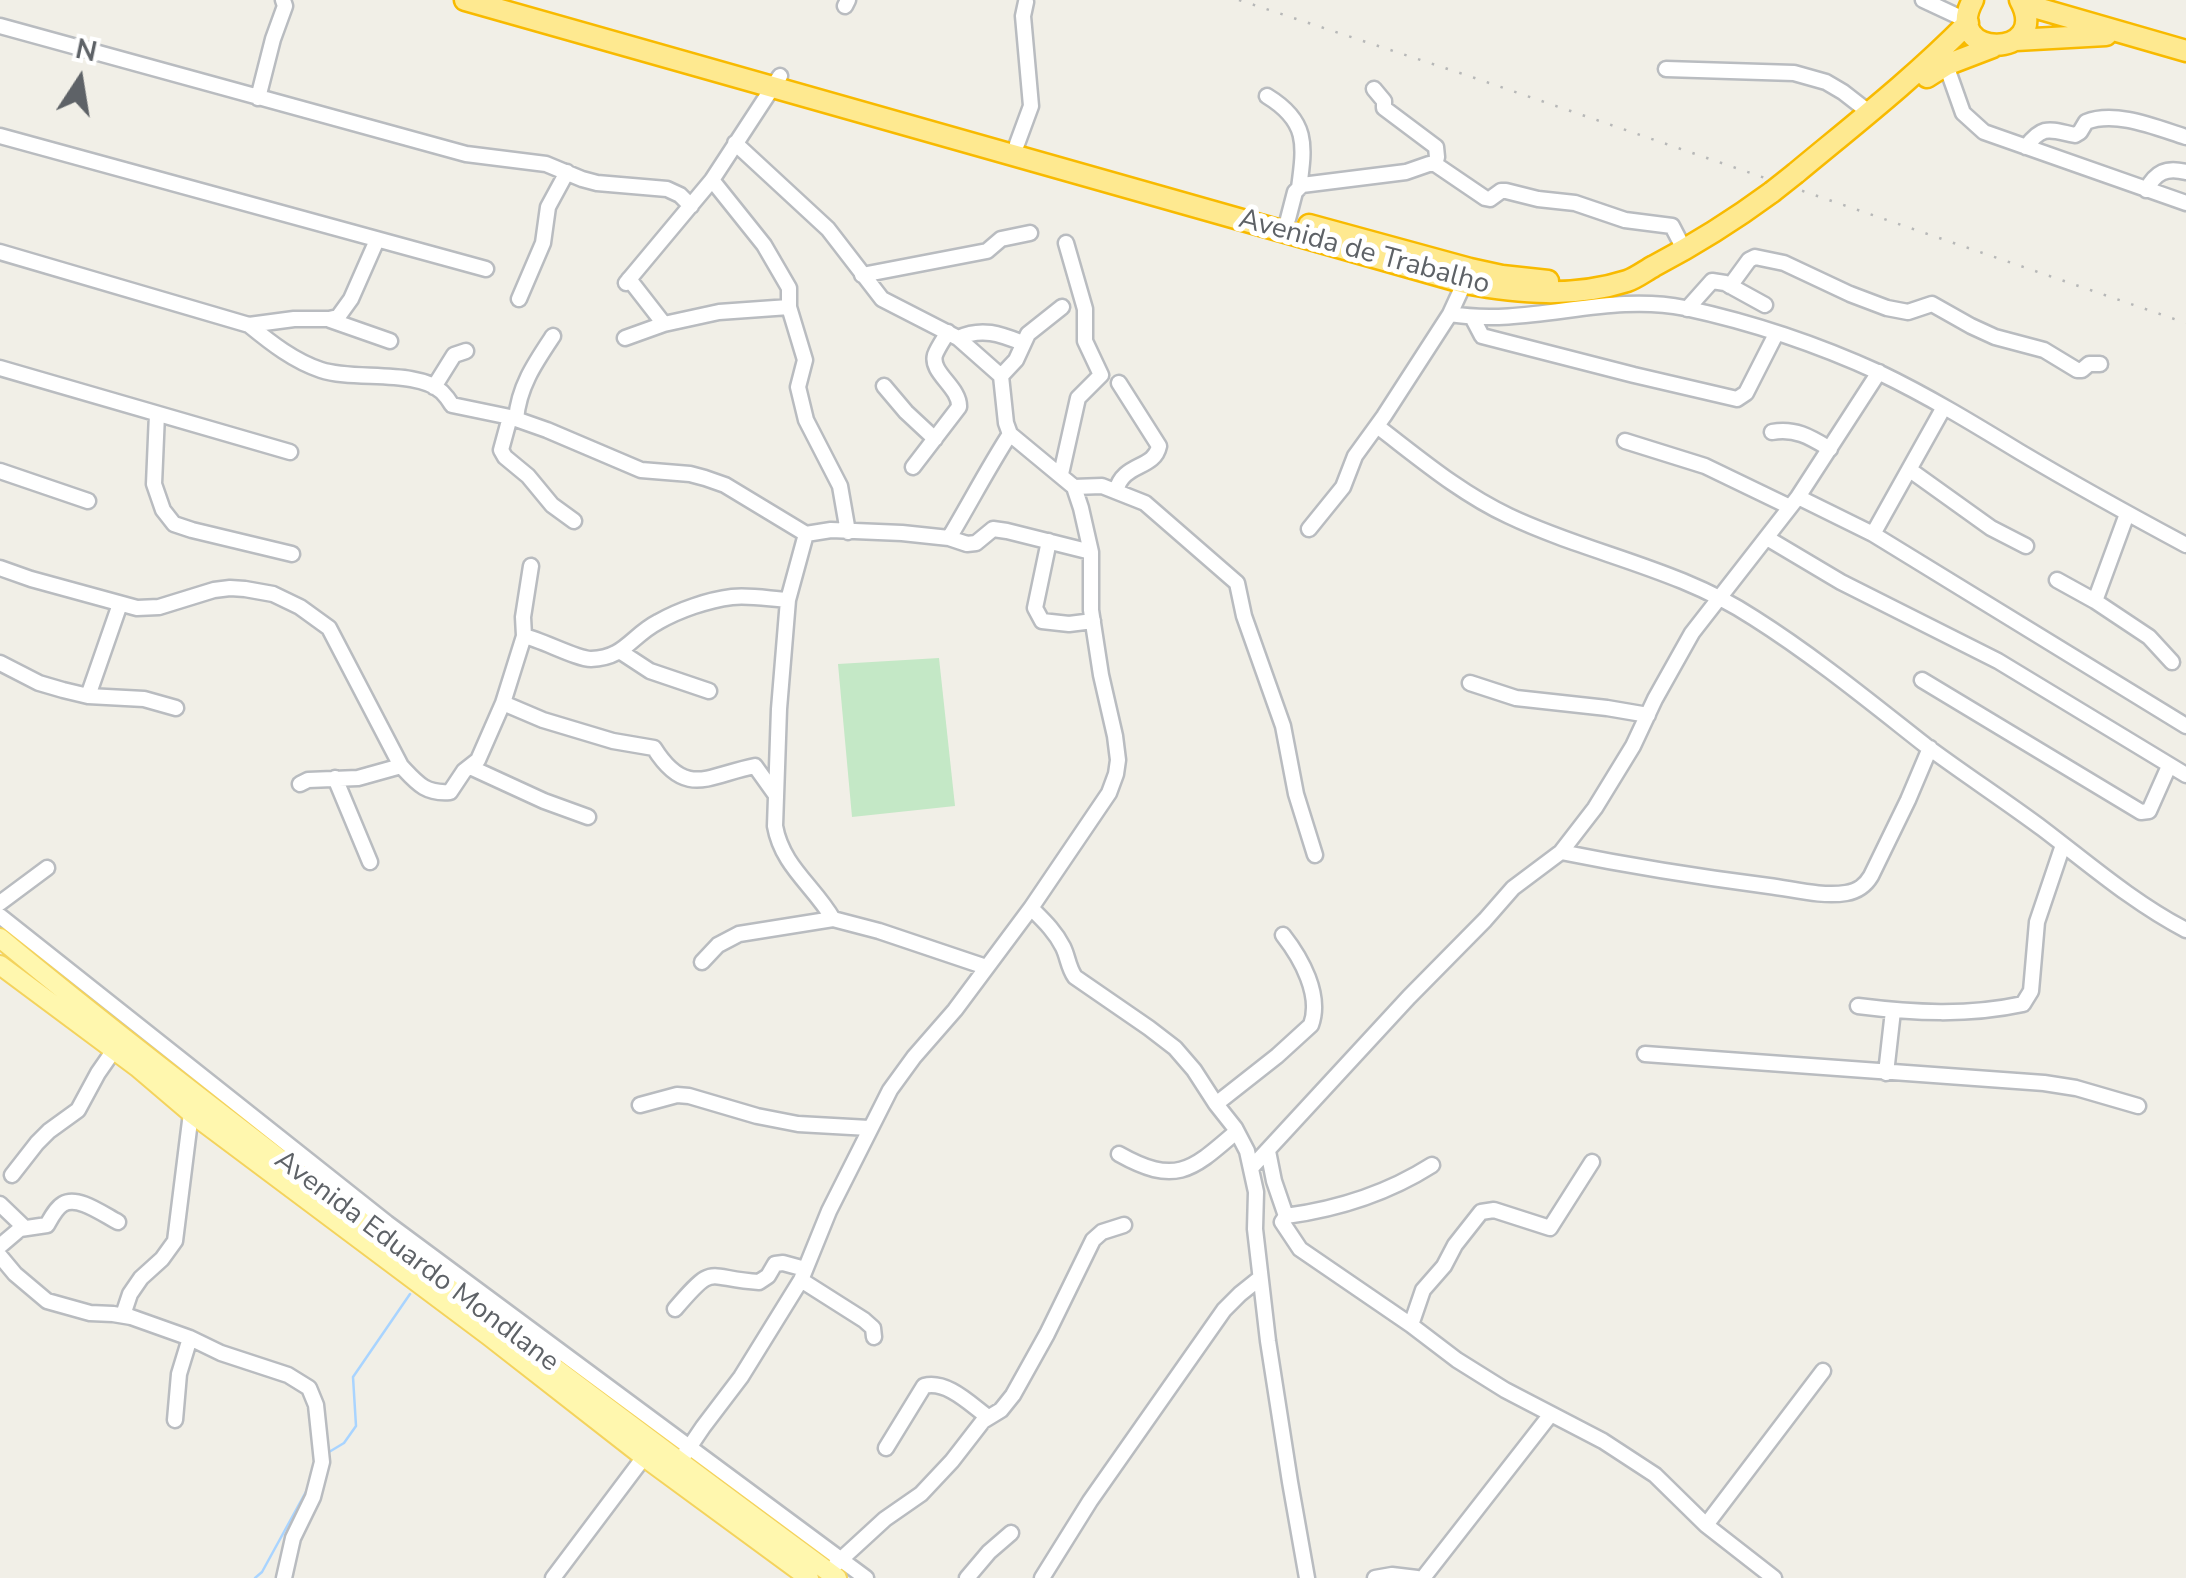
<!DOCTYPE html>
<html>
<head>
<meta charset="utf-8">
<style>
  body { margin:0 }
  #map { position:relative; width:2186px; height:1578px; overflow:hidden; background:#f1efe7; font-family:"Nunito Sans",sans-serif }
  canvas { display:block }
  .north { position:absolute; left:30px; top:30px; width:100px; height:100px; -webkit-text-stroke:8px #fff; paint-order:stroke; rotate:12deg; font-size:28px; font-weight:700; line-height:40px; text-align:center; color:#5e6267 }
  .north::after { content:''; display:block; margin:auto; width:35px; height:45px; background:#5e6267; clip-path:polygon(50% 0,100% 100%,50% 72%,0 100%) }
</style>
</head>
<body>
<div id="map">
<canvas width="2186" height="1578"></canvas>
<div class="north">N</div>
</div>
<script>
const ctx = document.querySelector('canvas').getContext('2d');
ctx.lineJoin = 'round';
function paint(path, color) {
  ctx.fillStyle = color;
  ctx.fill(path, 'evenodd');
}
function trace(path, color, width, dash) {
  ctx.strokeStyle = color;
  ctx.lineWidth = width;
  ctx.lineCap = dash ? 'butt' : 'round';
  ctx.setLineDash(dash || []);
  ctx.stroke(path);
}
function drawText(font, color, halo, rows, align = 'center') {
  ctx.font = font + ' "Nunito Sans",sans-serif';
  ctx.lineWidth = 10;
  ctx.setLineDash([]);
  ctx.textBaseline = 'middle';
  ctx.strokeStyle = halo;
  ctx.fillStyle = color;
  for (const [text, x, y, turn = 0] of rows) {
    ctx.save();
    ctx.translate(x, y);
    ctx.rotate((+turn || 0) * Math.PI / 180);
    ctx.textAlign = isNaN(turn) ? turn : align;
    if (halo) ctx.strokeText(text, 0, 0);
    ctx.fillText(text, 0, 0);
    ctx.restore();
  }
}
const green = new Path2D(`
  M939,658L955,806L852,817L838,664Z`);
const stream = new Path2D(`
  M329,1452L344,1443L356,1426L353,1377L410,1294
  M255,1578L262,1572L308,1488`);
const minor = new Path2D(`
  M1923,0L1968,21
  M845,6L848,0
  M0,26L466,154L546,164L582,179L597,183L667,189L680,195L691,206
  M1946,65L1963,113L1984,132L2186,203
  M1666,69L1794,73L1826,82L1843,92L1870,113
  M1374,89L1384,101V108L1436,147L1437,157L1435,164
  M1267,96C1308,121 1305,144 1299,188
  M258,98L273,39L285,6L283,0
  M0,136L486,269
  M1017,144L1031,106L1023,16L1026,2
  M2026,147C2043,124 2050,130 2075,135L2080,132L2086,122C2116,110 2157,128 2186,137
  M712,180L764,245L789,288V307L805,360L798,387L806,420L840,486L848,532
  M2146,190C2156,172 2166,167 2186,172
  M1288,219L1295,192L1302,185L1406,172L1429,164H1435L1485,198L1490,199L1501,191H1506L1538,199L1575,203L1625,220L1672,226L1685,251
  M0,252L249,325C271,343 294,361 321,370C353,381 418,369 442,392C446,396 449,400 452,405L510,417L547,430L641,470L690,474L705,478L725,485L806,534L831,530L902,533L949,538L967,544L976,543L993,529L1007,531L1091,552
  M862,275L987,251L1001,239L1030,233
  M629,279L664,324L719,312L789,307
  M626,283L712,180L780,76
  M1730,286L1749,260L1755,257L1784,263L1850,294L1887,308L1908,312L1932,304L1971,326L1995,337L2044,350L2077,370H2082L2089,364H2100
  M519,299L543,243L548,207L567,172
  M1687,309L1712,281L1725,283L1765,305
  M1450,314C1531,327 1606,292 1685,308C1750,322 1819,345 1880,373C1928,396 1974,424 2020,452C2074,484 2130,515 2186,545
  M1472,317L1482,336L1634,375L1737,399L1746,393L1776,334
  M330,320L390,341
  M249,325L294,319H329L338,317L351,299L377,240
  M625,338L664,324
  M958,338C982,327 1000,334 1023,343
  M0,368L290,452
  M1001,376L1016,360L1028,334L1062,307
  M884,386L906,412L935,439
  M434,387L454,355L466,351
  M157,414L154,484L163,510L174,524L192,530L292,554
  M510,417L501,450L505,457L528,476L552,505L574,521
  M516,419C519,386 535,363 553,336
  M1377,426C1419,458 1460,493 1509,516C1589,554 1678,568 1754,618C1814,656 1869,701 1925,745C1964,774 2004,800 2043,829C2089,864 2134,903 2186,930
  M1772,432C1796,428 1810,437 1830,449
  M1625,441L1705,466L1790,507
  M913,467L959,407C960,387 930,373 935,355C938,347 944,339 948,332
  M1910,470L1991,528L2026,546
  M0,471L88,501
  M1061,474L1078,398L1101,375L1085,341V309L1066,243
  M1074,487L1102,486L1145,503L1237,583L1244,616L1283,726L1296,794L1315,855
  M1116,491C1123,462 1154,470 1159,446L1119,383
  M1798,497L1873,534L2186,726
  M1309,529L1343,487L1355,456L1384,416L1450,314L1467,277
  M806,534L788,600L779,709L775,826C782,866 814,886 833,919
  M1873,534L1944,407
  M949,538C970,503 988,468 1010,434
  M1767,538L1841,582L1998,661L2186,775
  M1049,541L1035,608L1042,621L1069,624L1093,621
  M0,568L31,579L137,608L159,607L214,590L230,588L245,589L273,594L300,607L329,628L401,766C417,783 425,794 450,792L464,771L478,760L503,703L524,636C542,640 577,659 591,659C625,658 631,636 658,622C679,610 708,600 732,597C750,595 770,599 788,600
  M2057,580L2095,601L2127,514
  M2095,601L2149,637L2172,662
  M524,636L523,617L531,566
  M621,652L650,671L709,691
  M0,663L39,683L63,690L88,696L144,699L176,708
  M1922,680L2141,812L2149,811L2169,766
  M1470,683L1516,698L1607,708L1648,715
  M88,696L120,604
  M503,703L543,720L613,741L654,748C686,799 709,775 755,766L775,794
  M470,767L544,801L588,817
  M335,778L370,862
  M300,784L308,780L358,778L401,766
  M1561,852C1630,866 1699,877 1769,886C1793,889 1822,897 1846,893C1858,891 1865,886 1871,876L1908,800L1930,748
  M0,903L47,868
  M1031,908C1043,920 1055,931 1063,947C1068,957 1068,967 1075,977L1149,1028L1175,1048L1194,1070L1216,1104L1235,1128L1247,1151L1256,1192L1255,1229L1268,1341L1290,1482L1307,1578
  M0,916L387,1223L866,1578
  M702,962L718,945L739,934L833,919L879,931L986,967
  M1858,1006C1913,1013 1968,1016 2023,1004L2031,991L2037,922L2063,845
  M1645,1054L2044,1083L2076,1088L2138,1106
  M1886,1073L1893,1011
  M1216,1104L1277,1056L1311,1025C1322,995 1301,958 1283,935
  M640,1105L677,1095L689,1096L757,1116L798,1124L869,1128
  M1268,1151L1274,1181L1286,1216L1282,1222L1300,1249L1411,1325L1457,1360L1505,1390L1603,1441L1655,1475L1706,1525L1774,1578
  M1119,1154C1176,1186 1192,1170 1236,1132
  M1252,1167L1409,997L1485,920L1513,888L1561,852L1595,808L1633,746L1655,699L1692,633L1798,497L1879,372
  M12,1175L37,1143L49,1131L78,1110L98,1073L114,1050
  M0,1204L25,1228
  M1286,1216C1338,1209 1388,1193 1432,1165
  M0,1246L20,1229L47,1225C51,1218 56,1208 63,1204C78,1195 104,1215 118,1222
  M0,1256L15,1274L47,1301L90,1313L113,1314L131,1317L190,1338L221,1353L288,1375L309,1388L316,1405L322,1462L313,1497L293,1538L284,1578
  M801,1280L864,1320L873,1328L874,1337
  M675,1309C716,1261 705,1279 759,1282L768,1276L775,1264L783,1263L805,1269
  M123,1315L130,1294L141,1278L162,1259L175,1241L191,1113
  M1411,1325L1423,1290L1444,1266L1455,1245L1481,1212L1494,1210L1550,1228L1592,1162
  M175,1420L179,1374L190,1338
  M886,1448L924,1386C947,1380 970,1404 988,1417
  M680,1461L703,1427L741,1377L801,1280L829,1211L890,1090L914,1057L955,1010L1031,908L1109,793L1116,774L1118,760L1115,736L1101,675L1091,610V552L1081,508L1074,487L1010,434L1006,423L1001,376L958,338L882,299L828,229L735,143
  M1706,1525L1823,1371
  M836,1564L885,1519L921,1494L952,1461L983,1421L1001,1410L1013,1395L1047,1334L1093,1240L1102,1232L1124,1225
  M553,1578L644,1457
  M967,1578L989,1552L1011,1533
  M1042,1578L1090,1501L1224,1310L1240,1294L1260,1278
  M1375,1578L1392,1575L1417,1578
  M1423,1578L1551,1414`);
const major = new Path2D(`
  M0,938C127,1043 258,1142 388,1242C537,1355 686,1467 837,1578
  M0,965L137,1067L191,1113L489,1336L644,1457L809,1578`);
const highway = new Path2D(`
  M465,0L1465,283C1519,293 1574,298 1627,281C1636,278 1645,271 1654,266C1696,244 1734,220 1772,192
  M1973,0C1940,59 2053,60 2020,0
  M2023,4L2186,51
  M2016,40L2106,35
  M1927,77L1946,65L1993,47
  M1796,173C1855,124 1914,78 1968,23
  M1309,225L1470,269L1502,276L1548,281`);
const rail = new Path2D(`
  M1239,0L1466,75L2186,323`);
const highwayBridge = new Path2D(`
  M1772,192L1796,173`);
const streetNames = [
  ["Avenida de Trabalho",1364,253,15],
  ["Avenida Eduardo Mondlane",416,1262,37]
];
paint(green, '#c4e8c6');
trace(stream, '#a9d4ff', 2.5);
trace(minor, '#b9bcc0', 19);
trace(major, '#f4d35d', 22);
trace(highway, '#f8ba00', 25);
trace(minor, '#fff', 14);
trace(major, '#fff7ae', 18);
trace(highway, '#fee990', 20);
trace(rail, '#b7b8b8', 2.5, [2.5, 12]);
trace(highwayBridge, '#f8ba00', 25, []);
trace(highwayBridge, '#fee990', 20);
drawText('28px', '#5e6267', '#fff', streetNames);
</script>
</body>
</html>
